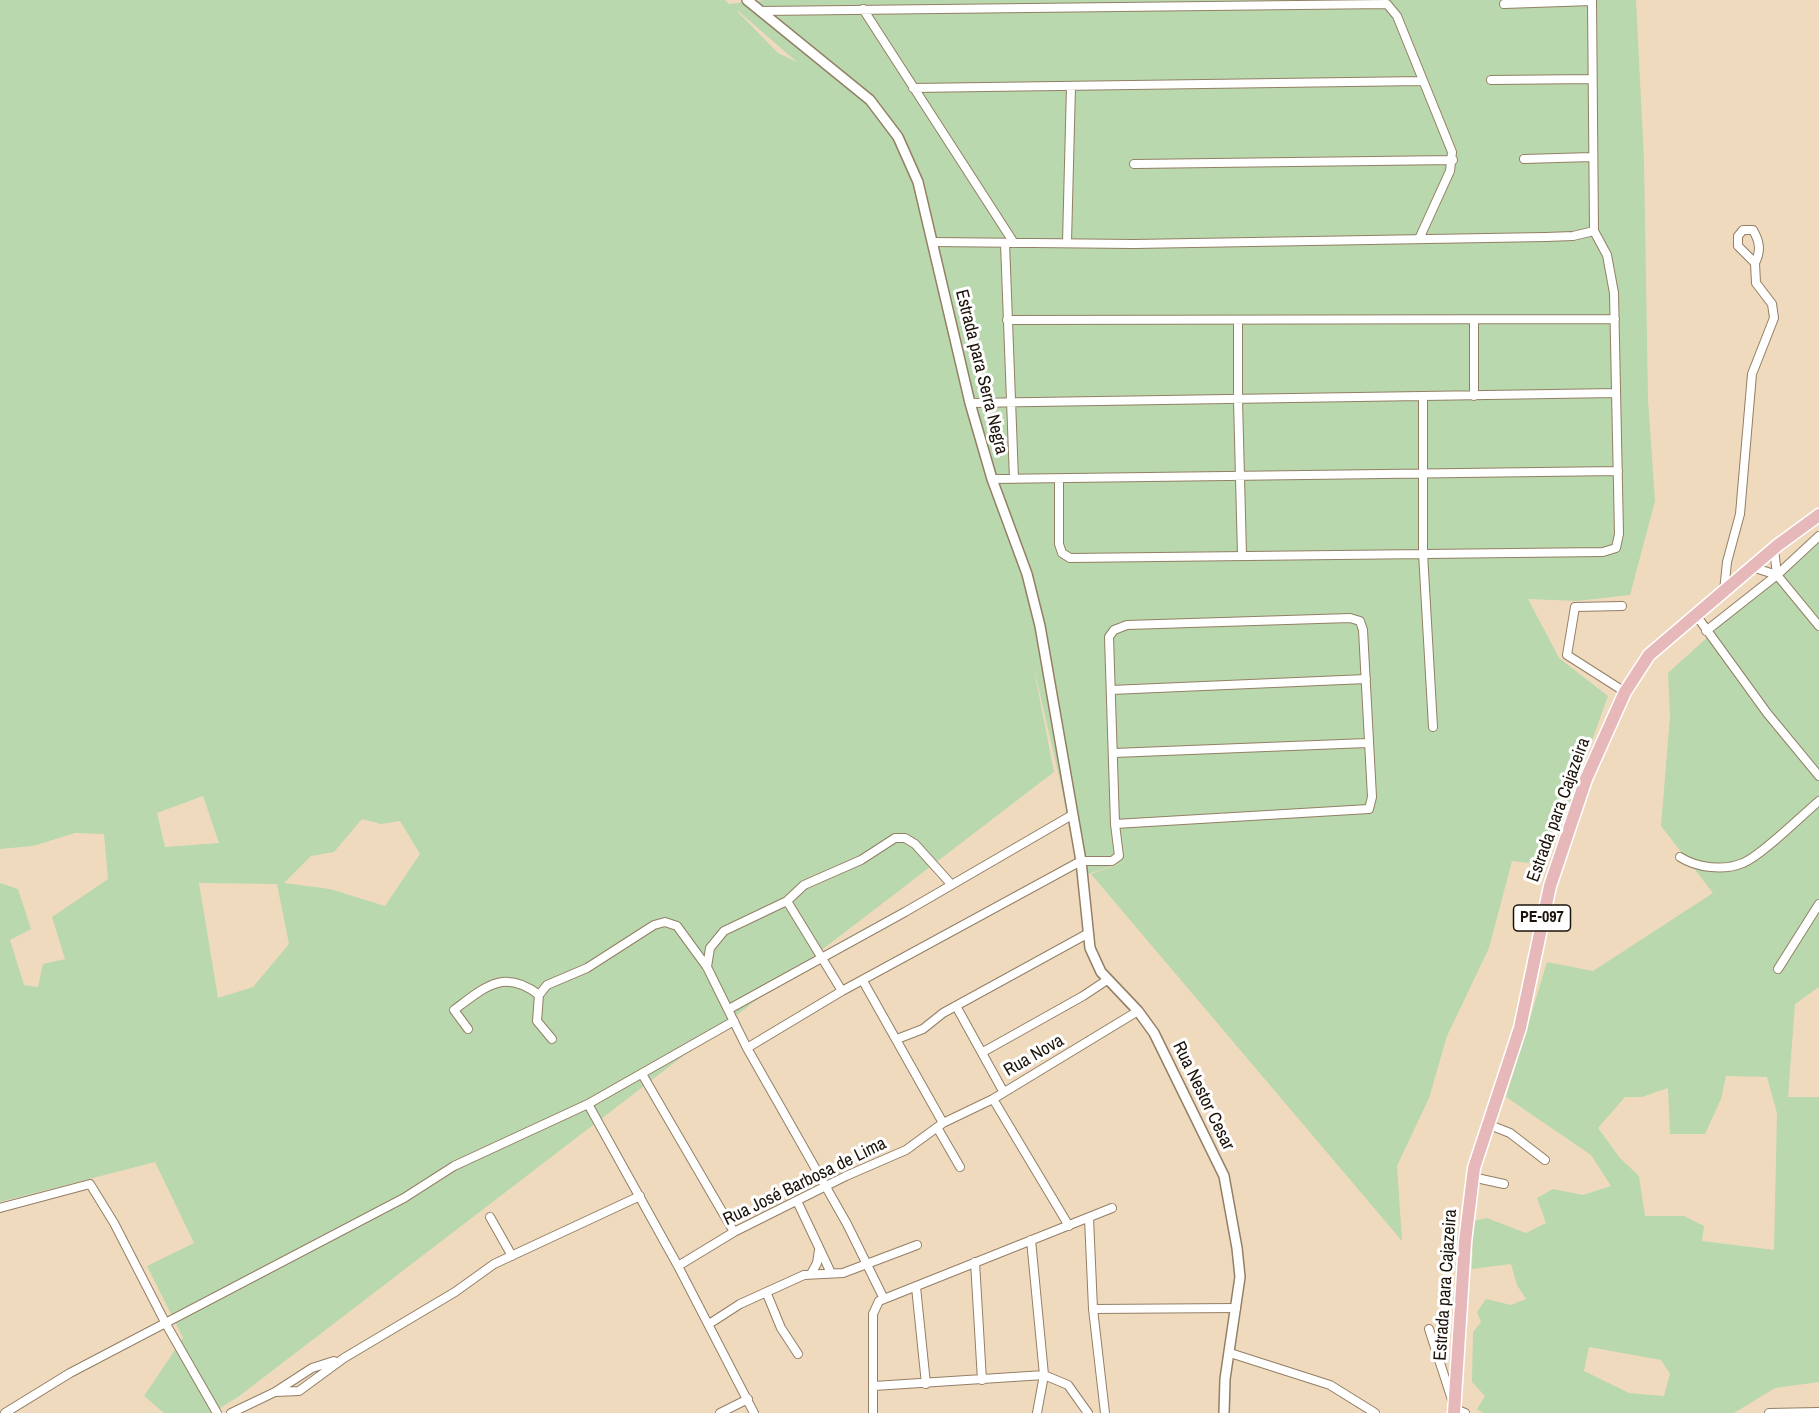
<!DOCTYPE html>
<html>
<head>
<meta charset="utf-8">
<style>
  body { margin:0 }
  canvas { display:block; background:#f0dabe }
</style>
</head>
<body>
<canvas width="1819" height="1413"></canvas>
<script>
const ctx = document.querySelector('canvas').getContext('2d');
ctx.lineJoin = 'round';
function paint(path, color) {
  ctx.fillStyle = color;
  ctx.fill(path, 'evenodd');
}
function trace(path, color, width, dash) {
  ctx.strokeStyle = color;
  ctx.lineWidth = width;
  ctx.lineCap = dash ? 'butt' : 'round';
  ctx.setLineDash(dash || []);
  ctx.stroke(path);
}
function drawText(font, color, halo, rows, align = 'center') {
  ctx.font = font + ' "Archivo Narrow",sans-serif';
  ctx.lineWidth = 6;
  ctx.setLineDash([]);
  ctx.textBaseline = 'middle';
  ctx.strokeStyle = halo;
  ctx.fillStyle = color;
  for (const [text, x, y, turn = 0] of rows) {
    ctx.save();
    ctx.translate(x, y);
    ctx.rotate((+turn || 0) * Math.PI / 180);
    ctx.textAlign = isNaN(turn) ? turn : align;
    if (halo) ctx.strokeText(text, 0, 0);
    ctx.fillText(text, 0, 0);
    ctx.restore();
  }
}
const green = new Path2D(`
  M0,0H725L729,4L765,0H1636L1644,160L1648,399L1655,501L1630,595L1577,601L1528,599L1559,658L1608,696L1547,865L1512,861L1489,948L1447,1036L1429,1098L1397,1166L1402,1241L1091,874L1130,860L1082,876L1033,664L1054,772L238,1397L212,1413H164L144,1396L183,1338L147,1266L194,1243L155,1162L0,1202V883L18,889L31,929L10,940L24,985L38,987L43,964L65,959L52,917L108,879L104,834L75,833L33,846L0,849ZM737,11H738L797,62L778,53ZM203,796L219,843L165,847L157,813ZM362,819L381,824L400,821L420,854L385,906L330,889L284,883L311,856L334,852ZM199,883L277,884L289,944L253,987L218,998Z
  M1819,536V987L1795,1004L1788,1097H1819V1382L1775,1388L1734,1413H1483L1477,1409L1485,1396L1472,1382L1473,1332L1481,1322L1477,1312L1486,1299L1511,1305L1526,1299L1517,1285L1511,1264L1472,1269L1473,1221L1487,1218L1526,1233L1546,1223L1537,1198L1553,1189L1583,1195L1611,1186L1591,1155L1506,1097L1547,962L1593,971L1713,893L1661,826L1670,717L1668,673ZM1726,1076L1767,1077L1777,1113L1774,1250L1702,1241L1704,1226L1684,1216H1645L1639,1176L1620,1158L1598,1128L1625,1097H1642L1668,1088L1670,1134H1705L1721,1099ZM1589,1347L1661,1360L1670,1374L1664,1396L1629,1393L1584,1371Z`);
const minor = new Path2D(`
  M1504,4L1592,1
  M863,9L1014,243
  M761,11L1387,4L1397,16L1452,152L1450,171L1419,239
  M1491,80L1592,79
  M913,88L1423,81
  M1524,159L1592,157
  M1134,164L1453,160
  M932,242L1134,244L1546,237L1573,236L1594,231
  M1067,242L1071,86
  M1005,243L1014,479
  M1007,320L1615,319
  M1238,320V400L1242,555
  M1474,396V320
  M1423,397V553L1433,727
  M970,403L1616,393
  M992,479L1618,471
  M1059,480V544L1062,553L1070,558L1603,552L1616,548L1619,534L1614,293L1607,255L1594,231L1592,0
  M1774,549L1777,575
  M1752,567L1777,575L1819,626
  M1724,591L1727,562L1740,514L1752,374L1774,318L1772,304L1756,283L1755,263L1738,246V236L1743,230H1753C1760,242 1761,251 1755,263
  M1622,606L1575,607L1567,655L1625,692
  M1696,615L1767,713L1819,776
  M1706,631L1777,575L1819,536
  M1111,690L1366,679
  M1114,753L1367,743
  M1680,857C1697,868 1724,871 1743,863C1761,856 1801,816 1819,801
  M787,901L842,991
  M707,967L710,948L724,931L787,901L804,885L861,860L895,838H905L915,844L951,884
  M1778,969L1819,904
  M863,981L943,1123
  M956,1006L1003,1091
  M729,1009L905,912L1072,815
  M468,1029L454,1010C485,987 504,968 539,995
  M552,1039L537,1021L539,995L547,985L587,968L654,925L665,922L677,926L707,967L747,1048L847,1224L884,1299
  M897,1039L923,1029L943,1013L1087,934
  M747,1048L842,991L1081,861H1112L1119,856L1115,824L1109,637L1114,630L1127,625L1350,618L1360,621L1363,630L1372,797L1369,809L1115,824
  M983,1052L1083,996L1107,980
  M642,1074L734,1232
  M993,1099L1069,1226
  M588,1104L678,1266L754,1413
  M1487,1124L1510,1133L1545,1160
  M938,1129L960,1167
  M1472,1177L1504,1184
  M797,1201L831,1273
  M0,1208L90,1184L114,1223L166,1324L217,1413
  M490,1217L512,1256
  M1089,1218L1093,1309L1105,1413
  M1031,1240L1044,1375L1037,1413
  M975,1262L982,1380
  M678,1266L734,1232L846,1176L906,1150L943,1123L993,1099L1138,1011
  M811,1274L817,1263L819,1250
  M916,1287L926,1384
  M767,1294L781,1328L798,1354
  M1093,1309L1236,1308
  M709,1324L740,1304L804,1275L843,1273L917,1245
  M1429,1329L1455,1409L1465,1413
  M1230,1353L1330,1385L1375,1413
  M874,1386L1044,1375L1068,1385L1088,1413
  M275,1392L312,1368L334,1361
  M5,1413L70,1373L404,1198L454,1166L588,1104L734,1021
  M231,1413L275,1392L299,1391L344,1358L455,1292L494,1264L640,1196
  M720,1413L748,1399
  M873,1413V1314L879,1301L1112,1208
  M1769,1413L1819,1412`);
const tertiary = new Path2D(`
  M747,0L870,100L898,137L918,182L970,403L992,479L1027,574L1040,626L1081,861L1090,948L1101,972L1138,1011L1154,1033L1224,1176L1237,1248L1240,1277L1225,1379L1224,1413`);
const primary = new Path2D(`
  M1454,1413L1465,1242L1474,1168L1520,1028L1550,886L1586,779L1625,692L1649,655L1778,545L1819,515`);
const shields = [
  [1542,918,57]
];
const shieldNames = [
  ["PE-097",1542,918]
];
const streetNames = [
  ["Estrada para Serra Negra",981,372,76],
  ["Estrada para Cajazeira",1559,810,-70],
  ["Rua Nova",1034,1056,-30],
  ["Rua Nestor Cesar",1203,1096,64],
  ["Rua José Barbosa de Lima",805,1182,-26],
  ["Estrada para Cajazeira",1446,1285,-86]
];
paint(green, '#b9d8ad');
trace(minor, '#937f65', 10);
trace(tertiary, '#937f65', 12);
trace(primary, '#fff', 15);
trace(minor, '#fff', 8);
trace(tertiary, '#fff', 9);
trace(primary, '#e7b8ba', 12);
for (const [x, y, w] of shields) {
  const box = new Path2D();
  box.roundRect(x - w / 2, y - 13, w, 26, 4.5);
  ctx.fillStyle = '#fff';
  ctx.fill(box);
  trace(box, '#1c140a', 1.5);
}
drawText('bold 16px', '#1c140a', null, shieldNames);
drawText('18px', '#1c140a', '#fff', streetNames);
</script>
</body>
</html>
